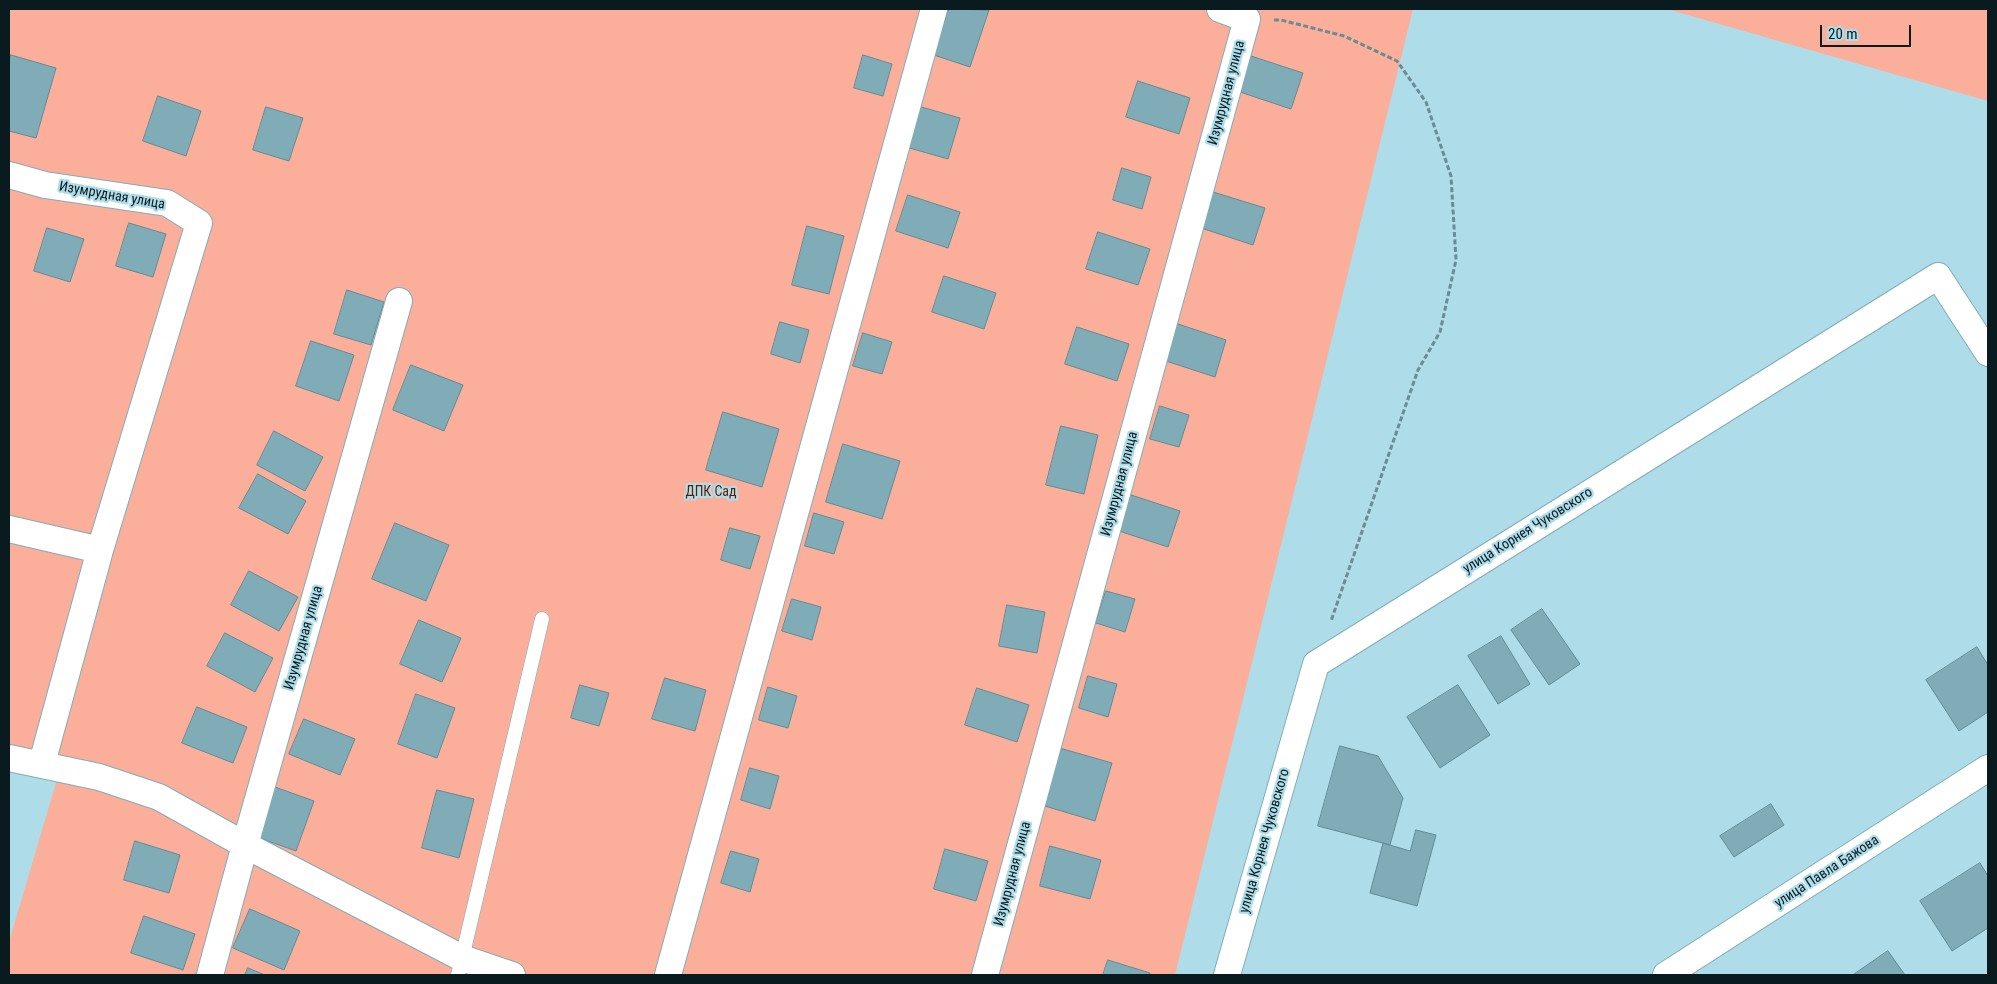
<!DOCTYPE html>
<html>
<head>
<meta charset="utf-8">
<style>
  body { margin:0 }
  #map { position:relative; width:1997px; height:984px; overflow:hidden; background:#aedce8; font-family:"Roboto Condensed",sans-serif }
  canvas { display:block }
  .frame { position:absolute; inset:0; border:10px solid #091b1f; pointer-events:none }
  .scale { position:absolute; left:1820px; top:25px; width:91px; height:22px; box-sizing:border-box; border:2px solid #091b1f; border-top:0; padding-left:6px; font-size:15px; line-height:18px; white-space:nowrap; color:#091b1f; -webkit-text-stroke:4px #aedce8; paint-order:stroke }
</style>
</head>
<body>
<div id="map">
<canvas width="1997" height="984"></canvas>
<div class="frame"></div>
<div class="scale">20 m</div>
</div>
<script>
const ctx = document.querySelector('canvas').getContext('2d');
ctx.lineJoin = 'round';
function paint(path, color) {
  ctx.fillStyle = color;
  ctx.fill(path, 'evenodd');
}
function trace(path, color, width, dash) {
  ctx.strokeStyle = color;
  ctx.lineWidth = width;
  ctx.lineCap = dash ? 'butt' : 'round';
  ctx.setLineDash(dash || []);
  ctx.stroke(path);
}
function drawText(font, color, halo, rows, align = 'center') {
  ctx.font = font + ' "Roboto Condensed",sans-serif';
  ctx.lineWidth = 4.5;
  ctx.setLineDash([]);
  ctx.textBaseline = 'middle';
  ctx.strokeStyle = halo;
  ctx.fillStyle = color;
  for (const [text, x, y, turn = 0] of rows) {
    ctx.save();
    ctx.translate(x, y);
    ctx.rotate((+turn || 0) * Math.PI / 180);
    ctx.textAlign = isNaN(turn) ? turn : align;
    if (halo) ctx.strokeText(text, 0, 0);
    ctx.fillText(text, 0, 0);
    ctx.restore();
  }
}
const green = new Path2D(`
  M9,9H1413L1175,975H9V942L61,766L9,752Z
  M1667,9H1988V101Z`);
const building = new Path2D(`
  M949,9L989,10L970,67L934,55Z
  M11,55L56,68L36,138L9,131V61Z
  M863,55L892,64L883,96L854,88Z
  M1251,56L1303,73L1291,109L1240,92Z
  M1138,81L1190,98L1179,134L1126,117Z
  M158,96L201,111L186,156L143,141Z
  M918,106L960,118L948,159L906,147Z
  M266,107L303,118L289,161L253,150Z
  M1122,168L1151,177L1142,209L1113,200Z
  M1213,192L1265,208L1253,245L1201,228Z
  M908,195L960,212L948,248L896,231Z
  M129,223L166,234L153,277L116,266Z
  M807,226L844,236L829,294L792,285Z
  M47,228L84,239L70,282L34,271Z
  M1098,232L1150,249L1138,285L1086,269Z
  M944,276L996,293L984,329L932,312Z
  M347,290L384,302L371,345L334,334Z
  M780,322L809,330L800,363L771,354Z
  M1175,323L1226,340L1215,377L1163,360Z
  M1077,327L1129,344L1117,381L1065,364Z
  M863,333L892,342L882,374L853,366Z
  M311,341L354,355L339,401L296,386Z
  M411,365L463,385L444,431L393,410Z
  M1160,406L1189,415L1179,447L1150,439Z
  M723,412L779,429L762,487L706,470Z
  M1061,426L1098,435L1084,494L1046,485Z
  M274,431L323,457L305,491L257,465Z
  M843,444L900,461L882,519L826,502Z
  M258,474L306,501L288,534L239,508Z
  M1128,494L1180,511L1168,547L1116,530Z
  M814,513L844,522L834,554L805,546Z
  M395,523L449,545L426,601L372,579Z
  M730,528L760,536L750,569L721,560Z
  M249,571L298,597L279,631L231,605Z
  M1106,591L1135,599L1125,632L1096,623Z
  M792,599L821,607L812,640L782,631Z
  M1007,605L1045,612L1037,653L999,646Z
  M1542,609L1580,664L1549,685L1511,630Z
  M419,620L461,638L442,682L400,664Z
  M225,633L273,658L255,692L207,666Z
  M1501,636L1530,684L1498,704L1468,656Z
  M1977,647L1988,665V712L1959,731L1926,680Z
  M1088,676L1117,684L1108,717L1079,708Z
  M665,678L706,690L695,731L652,719Z
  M580,685L609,693L599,726L571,718Z
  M1458,685L1490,735L1440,768L1407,717Z
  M768,687L797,696L788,728L759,720Z
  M977,688L1029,705L1017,742L965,725Z
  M416,694L455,708L437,758L398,744Z
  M197,707L247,727L233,763L182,743Z
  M304,719L355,739L340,775L289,754Z
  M1340,746L1378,756L1403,798L1390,845L1318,826Z
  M1056,747L1112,763L1095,821L1038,804Z
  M750,768L779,776L770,809L741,800Z
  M275,787L314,801L296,851L257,837Z
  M437,790L474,799L459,858L422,848Z
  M1771,804L1784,825L1734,857L1720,836Z
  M1416,830L1436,835L1417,906L1370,893L1383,843L1410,851Z
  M135,841L180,855L169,893L124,880Z
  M1050,846L1101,860L1090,899L1040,886Z
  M945,849L988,861L976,901L934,889Z
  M731,851L759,859L750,892L721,883Z
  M1980,863L1988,876V928L1952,951L1920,901Z
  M250,909L300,931L284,970L233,948Z
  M144,916L195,934L183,970L131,953Z
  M1888,951L1905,975H1853Z
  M1108,960L1150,973L1149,975H1103Z
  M248,968L265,975H245Z`);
const path = new Path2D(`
  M1274,20H1281L1344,36L1397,61L1426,102L1451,176L1456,260L1440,332L1418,370L1331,621`);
const service = new Path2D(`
  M458,975L542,619`);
const minor = new Path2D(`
  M9,175L45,185L167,203L199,223L100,550L42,763
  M9,529L100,550
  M9,758L99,777L159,797L245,845L462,958L512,975
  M210,975L245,845L399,301
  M668,975L934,9
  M985,975L1247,19L1220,9
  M1227,975L1316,664L1938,276L1988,353
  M1666,975L1988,768`);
const streetNames = [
  ["Изумрудная улица",1227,93,-75],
  ["Изумрудная улица",112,196,10],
  ["Изумрудная улица",1120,484,-75],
  ["улица Корнея Чуковского",1528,531,-32],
  ["Изумрудная улица",304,638,-74],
  ["улица Корнея Чуковского",1265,841,-74],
  ["улица Павла Бажова",1827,872,-33],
  ["Изумрудная улица",1013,874,-75]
];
const parkNames = [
  ["ДПК Сад",711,492]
];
paint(green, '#fbae99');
paint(building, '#80acb8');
trace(building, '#608c97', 1);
trace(service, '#80adb9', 15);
trace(minor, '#80adb9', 28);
trace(path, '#698c95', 3, [5, 2.5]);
trace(service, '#fff', 14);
trace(minor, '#fff', 26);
drawText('14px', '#091b1f', '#aedce8', streetNames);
drawText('14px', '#661b04', '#aedce8', parkNames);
</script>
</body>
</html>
